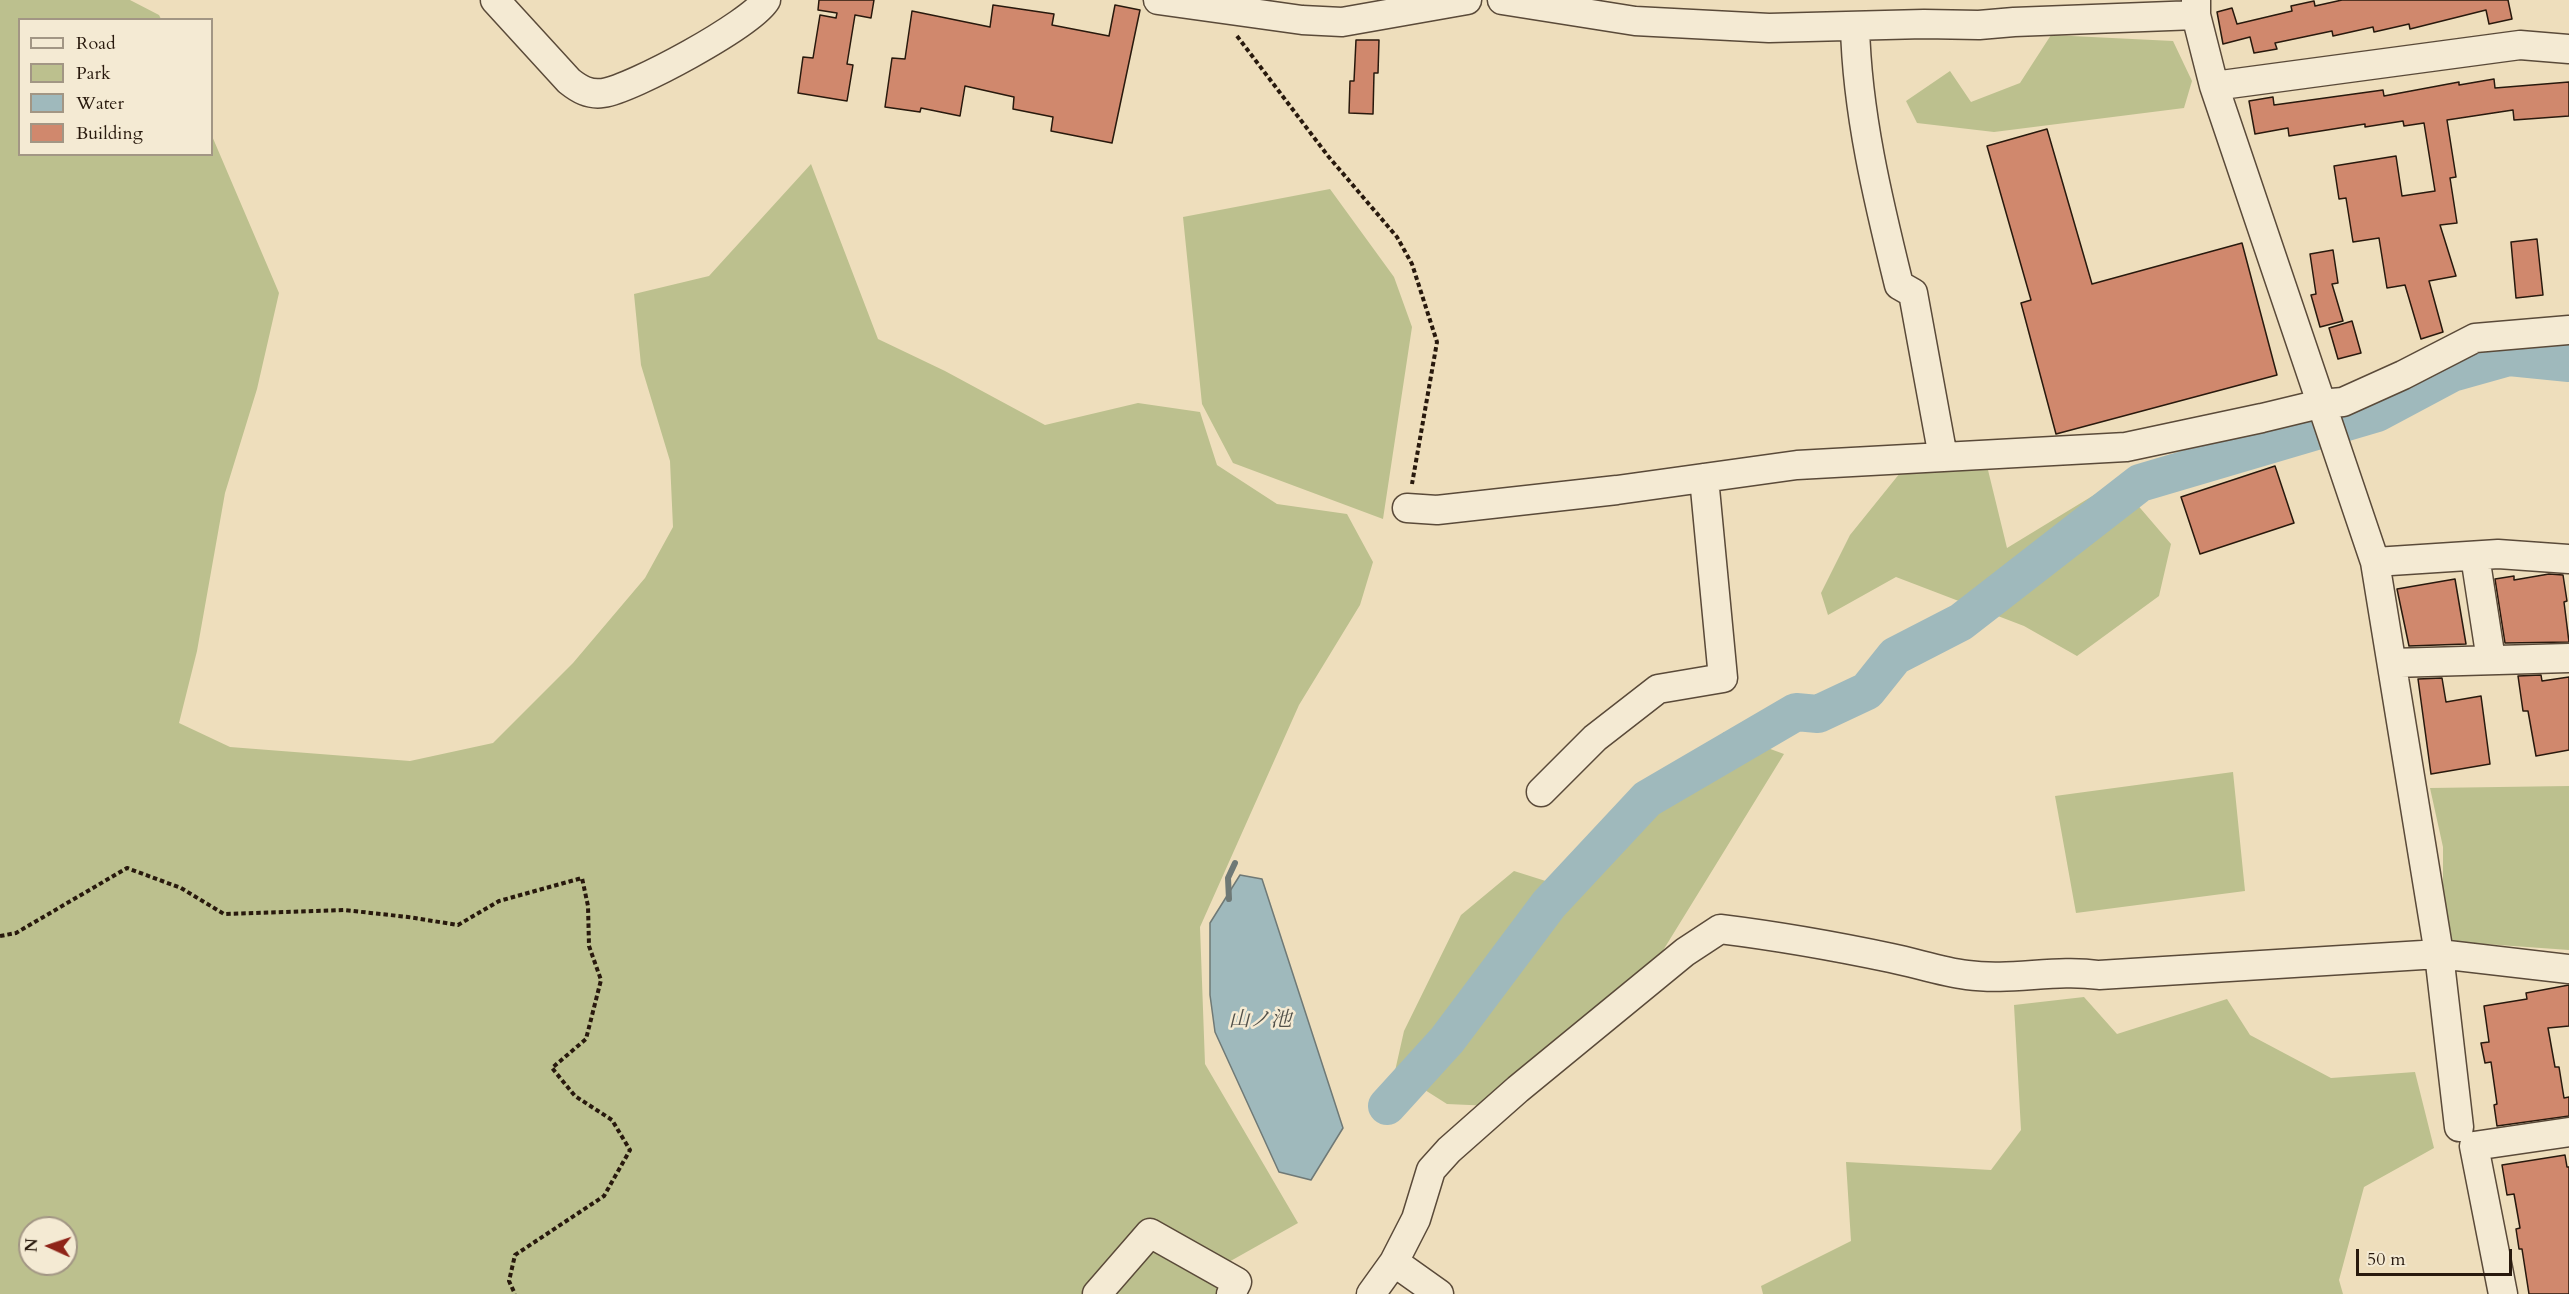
<!DOCTYPE html>
<html>
<head>
<meta charset="utf-8">
<style>
  body { margin:0 }
  #map { position:relative; width:2569px; height:1294px; overflow:hidden; background:#eedebc; font-family:Cardo,serif }
  canvas { display:block }
  .legend { position:absolute; left:18px; top:18px; width:195px; height:138px; box-sizing:border-box; background:#f4ead3; border:2px solid #a29684; margin:0; padding:8px 10px; list-style:none; font-size:18px; color:#28190d }
  .legend li { display:flex; align-items:center; gap:12px; height:30px }
  .legend b { width:30px; border:2px solid #a29684 }
  .north { position:absolute; left:18px; top:1216px; width:60px; height:60px; box-sizing:border-box; background:#f4ead3; border:2px solid #a29684; border-radius:50%; rotate:273deg; font-size:16px; font-weight:700; line-height:24px; text-align:center; color:#28190d }
  .north::after { content:''; display:block; margin:auto; width:21px; height:27px; background:#8f2418; clip-path:polygon(50% 0,100% 100%,50% 72%,0 100%) }
  .scale { position:absolute; left:2356px; top:1249px; width:156px; height:27px; box-sizing:border-box; border:3px solid #28190d; border-top:0; padding-left:8px; font-size:18px; line-height:21px; white-space:nowrap; color:#28190d; -webkit-text-stroke:4px #f4ead3; paint-order:stroke }
</style>
</head>
<body>
<div id="map">
<canvas width="2569" height="1294"></canvas>
<ul class="legend">
<li><b style="height:8px;background:#f4ead3"></b>Road</li>
<li><b style="height:16px;background:#bcc08e"></b>Park</li>
<li><b style="height:16px;background:#9fb9bc"></b>Water</li>
<li><b style="height:16px;background:#d0886d"></b>Building</li>
</ul>
<div class="north">N</div>
<div class="scale">50 m</div>
</div>
<script>
const ctx = document.querySelector('canvas').getContext('2d');
ctx.lineJoin = 'round';
function paint(path, color) {
  ctx.fillStyle = color;
  ctx.fill(path, 'evenodd');
}
function trace(path, color, width, dash) {
  ctx.strokeStyle = color;
  ctx.lineWidth = width;
  ctx.lineCap = dash ? 'butt' : 'round';
  ctx.setLineDash(dash || []);
  ctx.stroke(path);
}
function drawText(font, color, halo, rows, align = 'center') {
  ctx.font = font + ' Cardo,"Noto Serif JP",serif';
  ctx.lineWidth = 5;
  ctx.setLineDash([]);
  ctx.textBaseline = 'middle';
  ctx.strokeStyle = halo;
  ctx.fillStyle = color;
  for (const [text, x, y, turn = 0] of rows) {
    ctx.save();
    ctx.translate(x, y);
    ctx.rotate((+turn || 0) * Math.PI / 180);
    ctx.textAlign = isNaN(turn) ? turn : align;
    if (halo) ctx.strokeText(text, 0, 0);
    ctx.fillText(text, 0, 0);
    ctx.restore();
  }
}
const green = new Path2D(`
  M0,0H130L159,15L161,19L20,20V154H212V136L279,293L257,389L225,493L197,651L179,723L230,747L410,761L493,743L573,663L645,578L673,527L670,461L641,365L634,294L709,276L811,164L878,339L945,371L1045,425L1138,403L1200,412L1217,465L1277,504L1347,514L1373,562L1360,605L1299,705L1200,927L1205,1064L1298,1223L1227,1263L1226,1294H0ZM30,1228H66V1264H30Z
  M2051,35L2173,41L2192,81L2184,108L1994,132L1917,123L1906,101L1950,71L1971,102L2020,83Z
  M1330,189L1394,277L1412,327L1383,519L1233,463L1202,404L1183,217Z
  M1988,470L2007,548L2117,481L2171,544L2159,596L2077,656L2024,626L1896,577L1828,615L1821,593L1850,535L1900,473Z
  M1724,732L1784,754L1659,957L1514,1107L1447,1104L1395,1071L1404,1031L1461,915L1514,871L1571,889Z
  M2233,772L2245,891L2076,913L2055,796Z
  M2569,786V950L2443,941V847L2430,788Z
  M2084,997L2117,1034L2227,999L2250,1035L2331,1078L2415,1072L2434,1148L2364,1187L2339,1280L2343,1294H1763L1761,1286L1851,1241L1846,1162L1991,1170L2021,1130L2014,1005Z`);
const water = new Path2D(`
  M1240,875L1262,879L1343,1128L1311,1180L1279,1172L1215,1032L1210,995V923Z`);
const stream = new Path2D(`
  M1229,899L1228,878L1235,863`);
const river = new Path2D(`
  M1387,1106L1447,1040L1549,904L1647,799L1796,712L1818,714L1867,691L1895,656L1961,622L2140,483L2377,413L2452,373L2509,357L2569,363`);
const building = new Path2D(`
  M819,0H874L871,18L855,15L847,64L853,65L847,101L798,93L803,57L813,58L820,15L836,18L837,13L818,10Z
  M2342,0H2508L2512,19L2489,24L2486,10L2410,29L2409,24L2374,32L2373,27L2333,36L2332,31L2275,43L2277,49L2254,53L2250,37L2223,44L2217,12L2232,8L2237,24L2292,11L2291,6L2314,1L2315,6Z
  M993,5L1054,14L1052,25L1109,36L1115,5L1140,10L1112,143L1051,131L1053,117L1013,109L1014,97L965,86L960,116L921,108L920,112L885,107L892,58L905,59L912,11L990,27Z
  M1356,40H1379L1378,73H1374L1373,114L1349,113L1350,81H1354Z
  M2494,79L2495,88L2569,82V116L2514,120L2513,110L2447,120L2456,177L2450,178L2457,223L2440,225L2456,276L2429,281L2443,332L2421,339L2405,285L2387,288L2379,238L2353,242L2346,198L2339,199L2334,166L2396,156L2402,196L2435,191L2424,123L2404,126L2403,121L2365,127V124L2289,136L2288,128L2255,134L2249,101L2273,97L2274,105L2383,90L2384,96L2459,82V85Z
  M2047,129L2092,284L2242,243L2277,375L2056,434L2021,303L2031,300L1987,146Z
  M2537,239L2543,295L2516,298L2511,242Z
  M2333,250L2338,283L2332,284L2343,321L2320,327L2311,295L2316,294L2310,254Z
  M2352,321L2361,353L2338,359L2329,328Z
  M2275,466L2294,523L2200,554L2181,497Z
  M2549,574L2563,575L2567,601L2564,602L2569,642L2505,643L2495,579L2514,576V580Z
  M2455,579L2466,644L2409,646L2397,589Z
  M2541,675L2542,681L2569,677V750L2536,756L2528,711H2523L2518,676Z
  M2442,678L2446,702L2481,696L2490,764L2431,774L2418,679Z
  M2569,985V1026L2548,1028L2555,1067H2559L2564,1098L2569,1097V1116L2497,1126L2494,1105L2497,1104L2491,1062L2485,1063L2481,1043L2489,1042L2484,1006L2527,999L2526,993Z
  M2565,1155L2567,1167H2569V1294H2529L2522,1249H2519L2516,1229L2520,1228L2514,1194L2507,1195L2502,1165Z`);
const path = new Path2D(`
  M1237,36L1328,156L1397,237L1412,264L1437,342L1412,484
  M0,936L16,933L127,868L181,888L224,914L344,910L408,917L458,925L499,901L582,878L588,906L589,946L601,980L586,1039L552,1068L575,1096L612,1120L630,1150L604,1196L515,1255L509,1281L515,1294`);
const minor = new Path2D(`
  M495,0L569,81C579,89 589,95 603,93C632,89 752,24 766,0
  M1158,0L1302,20L1342,22L1467,0
  M1502,0L1635,21L1769,28L1924,24L1979,25L2014,22L2196,15
  M2196,0V15L2214,86L2375,562L2439,954L2459,1127
  M1855,26C1857,113 1878,200 1899,285L1913,293L1943,457
  M2214,86L2520,45L2569,49
  M1407,508L1437,510L1617,490L1797,465L2126,447L2262,418L2320,404L2343,402L2403,375L2475,338L2569,330
  M2475,556L2491,660
  M2375,562L2498,554L2569,559
  M2392,663L2569,658
  M1541,792L1595,738L1658,689L1723,678L1704,478
  M1394,1262L1439,1294
  M1097,1294L1150,1233L1237,1282L1231,1294
  M1371,1294L1394,1262L1416,1219L1431,1170L1449,1150L1518,1089L1685,952L1720,929C1777,936 1834,946 1891,958C1916,963 1941,972 1967,975C2011,981 2055,969 2099,975L2439,954L2569,969
  M2503,1294L2474,1146L2569,1132`);
const waterNames = [
  ["山ノ池",1260,1021]
];
paint(green, '#bcc08e');
paint(water, '#9fb9bc');
trace(water, '#6f7976', 1.5);
trace(stream, '#6f7976', 6);
trace(river, '#9fb9bc', 38);
paint(building, '#d0886d');
trace(building, '#28190d', 1.5);
trace(minor, '#5a4a39', 31);
trace(path, '#28190d', 4, [4.5, 3]);
trace(minor, '#f4ead3', 28);
drawText('italic 21px', '#52514a', '#f4ead3', waterNames);
</script>
</body>
</html>
